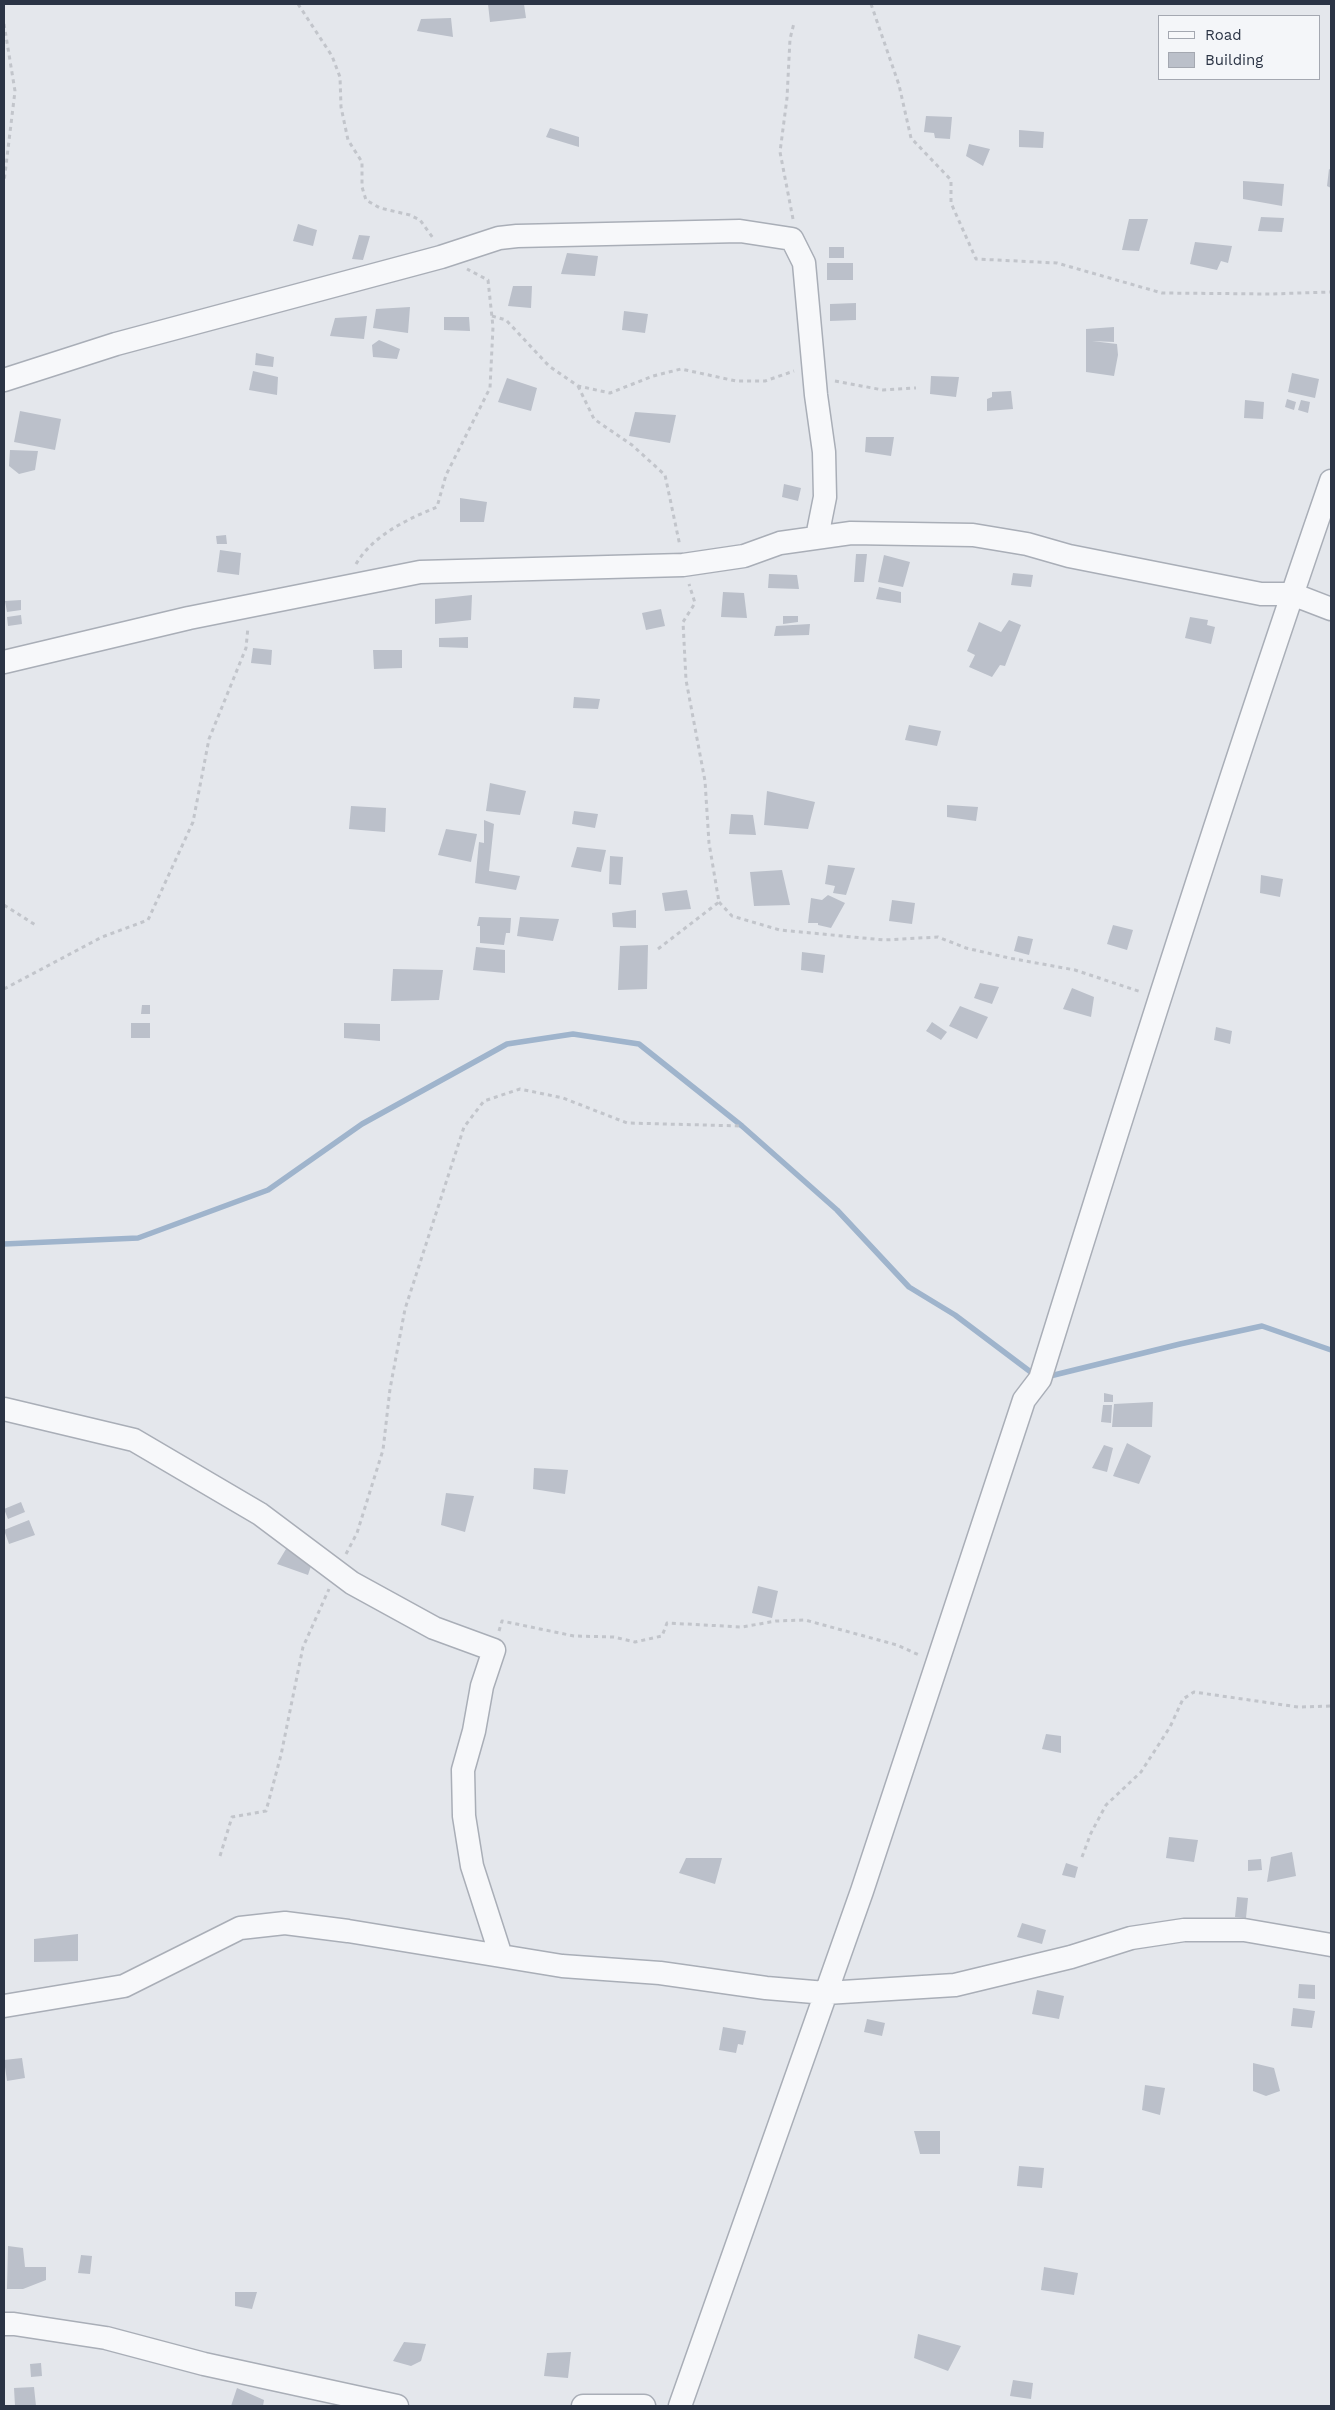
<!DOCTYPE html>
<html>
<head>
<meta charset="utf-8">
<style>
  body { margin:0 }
  #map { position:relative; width:1335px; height:2410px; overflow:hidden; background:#e4e7ec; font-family:"Work Sans",sans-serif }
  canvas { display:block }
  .frame { position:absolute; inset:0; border:5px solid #2b3445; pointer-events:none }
  .legend { position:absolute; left:1158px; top:15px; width:162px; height:65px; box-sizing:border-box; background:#f4f6f9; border:1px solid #a4a8b1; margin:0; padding:6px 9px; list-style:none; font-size:15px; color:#2b3445 }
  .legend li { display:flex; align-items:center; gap:10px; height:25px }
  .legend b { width:25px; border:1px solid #a4a8b1 }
</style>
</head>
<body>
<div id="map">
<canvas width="1335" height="2410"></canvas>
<div class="frame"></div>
<ul class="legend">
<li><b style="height:6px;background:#f7f8fa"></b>Road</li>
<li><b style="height:14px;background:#bbc0ca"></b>Building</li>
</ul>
</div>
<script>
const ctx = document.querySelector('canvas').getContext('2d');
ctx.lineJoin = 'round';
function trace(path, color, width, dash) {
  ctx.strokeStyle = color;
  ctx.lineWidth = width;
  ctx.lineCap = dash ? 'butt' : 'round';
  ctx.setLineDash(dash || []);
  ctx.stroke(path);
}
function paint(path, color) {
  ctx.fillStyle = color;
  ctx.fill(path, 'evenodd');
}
const stream = new Path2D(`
  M4,1244L138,1238L268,1190L362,1124L507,1044L573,1034L639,1044L742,1126L837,1210L909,1287L955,1315L1036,1376
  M1046,1377L1180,1344L1262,1326L1331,1350`);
const building = new Path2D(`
  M488,4H524L526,18L490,22Z
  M451,18L453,37L417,31L421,19Z
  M926,116L952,117L950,139L935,138L934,133L924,132Z
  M550,128L579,137V147L546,137Z
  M1019,130L1044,132L1043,148L1019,147Z
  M969,144L990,149L983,166L966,156Z
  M1329,169L1331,170V188L1327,186Z
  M1243,181L1284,184L1282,206L1243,199Z
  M1261,217L1284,218L1282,232L1258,231Z
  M1129,219H1148L1139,251L1122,250Z
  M298,224L317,230L313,246L293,241Z
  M359,235L370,236L363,260L352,259Z
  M1195,242L1232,246L1228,263L1221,261L1217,270L1190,264Z
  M829,247H844V258H829Z
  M567,253L598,256L595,276L561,274Z
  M827,263H853V280H827Z
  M513,286H532L531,308L508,306Z
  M856,303V320L830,321V304Z
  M410,307L408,333L373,328L376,309Z
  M624,311L648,314L645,333L622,330Z
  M367,316L364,339L330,336L335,318Z
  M444,317H469L470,331L444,330Z
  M1114,327V342L1092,341L1117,344L1118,355L1114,376L1086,372V329Z
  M379,340L400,349L397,359L373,357L372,345Z
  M256,353L274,357L273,367L255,365Z
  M253,371L278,377L277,395L249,390Z
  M1292,373L1319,379L1315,398L1288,392Z
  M931,376L959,377L956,397L930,394Z
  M507,378L537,388L531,411L498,402Z
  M1011,391L1013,409L987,411V399L992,397V392Z
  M1287,399L1296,402L1294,410L1285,407Z
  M1245,400L1264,402L1263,419L1244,418Z
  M1301,400L1310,402L1308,413L1298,410Z
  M20,411L61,419L55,450L14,442Z
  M635,412L676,415L670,443L629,436Z
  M866,437H894L891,456L865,452Z
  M10,450L38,451L35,470L19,474L9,466Z
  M784,484L801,488L798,501L782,497Z
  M460,498L487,502L484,522H460Z
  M226,535L227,544H217L216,536Z
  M220,550L241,553L239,575L217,572Z
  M856,554H867L864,582H854Z
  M884,555L910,562L903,587L878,582Z
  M1013,573L1033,575L1031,587L1011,585Z
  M769,574L797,575L799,589L768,588Z
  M879,587L901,592V603L876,599Z
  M723,592L744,593L747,618L721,617Z
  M472,595L471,620L435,624V599Z
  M21,600V610L7,612L5,601Z
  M661,609L665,626L646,630L642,613Z
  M21,615L22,624L8,626L7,617Z
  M783,616H798V622L783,624Z
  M1190,617L1208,620L1207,625L1215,627L1211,644L1185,638Z
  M1009,620L1021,625L1005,666L1000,665L992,677L969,667L975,655L967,651L979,622L1001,632Z
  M810,624L809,635L774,636L776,626Z
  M468,637V648L439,647V638Z
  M253,648L272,650L271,665L251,663Z
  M373,650H402V668L374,669Z
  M574,697L600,699L598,709L573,708Z
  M909,725L941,731L937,746L905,740Z
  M490,783L526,791L520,815L486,811Z
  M767,791L815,802L808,829L764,825Z
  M947,805L978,807L976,821L947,817Z
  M351,806L386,808L385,832L349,829Z
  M574,811L598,814L595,828L572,824Z
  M731,814L753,815L756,835L729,834Z
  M484,820L494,824L489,871L520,876L516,890L475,883L479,842L484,843Z
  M446,829L477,834L471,862L438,855Z
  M577,847L606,850L601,872L571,867Z
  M610,856L623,857L621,885L609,884Z
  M828,865L855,868L846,895L833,893L835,886L825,884Z
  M782,870L790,905L754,906L750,872Z
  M1261,875L1283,879L1280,897L1260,893Z
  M687,890L691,909L665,911L662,893Z
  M828,895L845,903L831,928L818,925V923H808L811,898L822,900Z
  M892,900L915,903L912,924L889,921Z
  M636,910V928L613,927L612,913Z
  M479,917L511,918L510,933H506L504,945L480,943V926H477Z
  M520,917L559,919L553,941L517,936Z
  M1113,925L1133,930L1127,950L1107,944Z
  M1018,936L1033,939L1029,955L1014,951Z
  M648,945L647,989L618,990L620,946Z
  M476,947L505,950V973L473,970Z
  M802,952L825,955L823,973L801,970Z
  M393,969L443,970L439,1000L391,1001Z
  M980,983L999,987L992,1004L974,998Z
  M1072,988L1094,997L1091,1017L1063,1009Z
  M142,1005H150V1014H141Z
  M960,1006L988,1017L977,1039L949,1026Z
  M932,1022L947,1032L941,1040L926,1031Z
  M131,1023H150V1038H131Z
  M344,1023L380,1024V1041L344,1038Z
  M1216,1027L1232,1031L1230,1044L1214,1040Z
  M1104,1393L1113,1395V1402H1104Z
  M1153,1402L1152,1427H1112L1114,1404Z
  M1103,1405H1112L1111,1423L1101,1422Z
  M1127,1443L1151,1456L1139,1484L1113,1476Z
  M1104,1445L1113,1448L1107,1472L1092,1468Z
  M534,1468L568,1470L565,1494L533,1489Z
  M446,1493L474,1496L465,1532L441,1525Z
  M21,1502L25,1512L8,1519L4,1509Z
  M29,1520L35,1535L9,1544L4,1530Z
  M289,1544L315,1554L308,1575L277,1564Z
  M758,1586L778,1591L772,1618L752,1613Z
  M1046,1734L1061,1736V1753L1042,1749Z
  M1169,1837L1198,1840L1194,1862L1166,1858Z
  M1292,1852L1296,1876L1267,1882L1271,1857Z
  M686,1858H722L715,1884L679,1873Z
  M1261,1859L1262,1870L1248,1871V1860Z
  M1066,1863L1078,1867L1075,1878L1062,1875Z
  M1237,1897L1248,1898L1246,1918L1235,1917Z
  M1022,1923L1046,1930L1042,1944L1017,1937Z
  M78,1934V1961L34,1962V1939Z
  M1299,1984L1315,1985V1999L1298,1998Z
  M1037,1990L1064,1996L1059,2019L1032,2014Z
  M1293,2008L1315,2011L1312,2028L1291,2026Z
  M867,2019L885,2023L882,2036L864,2032Z
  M723,2027L746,2031L743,2045L738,2044L736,2053L719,2050Z
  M22,2058L25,2078L7,2081L4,2060Z
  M1253,2063L1274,2068L1280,2091L1266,2096L1253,2091Z
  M1145,2085L1165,2088L1160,2115L1142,2110Z
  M914,2131H940V2154H920Z
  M1019,2166L1044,2168L1042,2188L1017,2186Z
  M8,2246L23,2248L25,2267H46V2280L23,2289H7Z
  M81,2255L92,2256L90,2274L78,2273Z
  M1044,2267L1078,2273L1074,2295L1041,2290Z
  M235,2292H257L252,2309L235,2306Z
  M918,2334L961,2346L948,2371L914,2358Z
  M404,2342L426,2344L421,2361L411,2366L393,2361Z
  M571,2352L568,2378L544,2376L547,2353Z
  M41,2363L42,2376L31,2377L30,2364Z
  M1013,2380L1033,2383L1031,2399L1010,2396Z
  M34,2387L36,2406H15L14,2388Z
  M237,2388L264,2400L263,2406H231Z`);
const path = new Path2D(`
  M298,4L332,56L340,77L341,107L348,140L362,162V187L366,200L380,208L410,215L420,220L433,238
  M871,4L899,85L911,138L951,180V203L976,259L1057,263L1162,293L1270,294L1331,292
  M4,24L15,91L4,182
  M793,219L780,152L787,98L790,39L794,23
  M492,316L506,320L549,366L578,386L610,393L653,376L681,369L736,381H765L794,371
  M835,381L883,390L916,388
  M578,386L594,419L632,445L665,475L680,546
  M356,564C373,535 408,519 437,507L446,475L490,388L493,327L488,280L467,269
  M719,902L732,916L780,930L884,940L938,937L966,948L1009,958L1075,970L1141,992
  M4,905L37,926
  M658,949L719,902L709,843L705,781L686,680L683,622L695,603L689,584
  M4,989L102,937L148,920L193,822L209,739L246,648L248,627
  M346,1554L357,1533L383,1450L390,1389L405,1309L464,1127L484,1101L520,1089L563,1098L627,1123L742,1126
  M499,1631L502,1621L574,1636L614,1637L635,1642L662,1636L667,1623L742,1627L776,1621L805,1620L897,1645L919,1655
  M220,1856L232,1817L266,1811L281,1755L303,1647L329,1589
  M1082,1857L1091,1833L1106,1805L1141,1772L1170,1727L1183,1699L1194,1692L1298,1707L1331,1706`);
const street = new Path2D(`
  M4,380L116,344L441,257L499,238L517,236L740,231L792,239L804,263L816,395L824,452L825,497L817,537
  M4,662L189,618L420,572L683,565L744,556L780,543L851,533L973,535L1027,544L1069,556L1261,594H1292L1331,609
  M4,1409L134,1440L260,1514L352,1583L434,1628L494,1650L482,1686L474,1731L463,1770L464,1816L472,1866L501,1956L562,1966L660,1973L766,1988L826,1993L955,1985L1071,1957L1131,1938L1184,1930H1244L1331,1945
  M4,2006L124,1986L240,1928L285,1923L348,1931L501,1956
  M4,2324H14L106,2338L204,2364L397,2406
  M583,2406H644
  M680,2406L862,1891L1024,1400L1040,1379C1133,1079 1228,779 1331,481`);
trace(stream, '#9fb4cc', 5.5);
paint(building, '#bbc0ca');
trace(street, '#a9aeb7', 25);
trace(path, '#c2c5cb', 3, [4, 4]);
trace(street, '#f7f8fa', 22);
</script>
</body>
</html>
